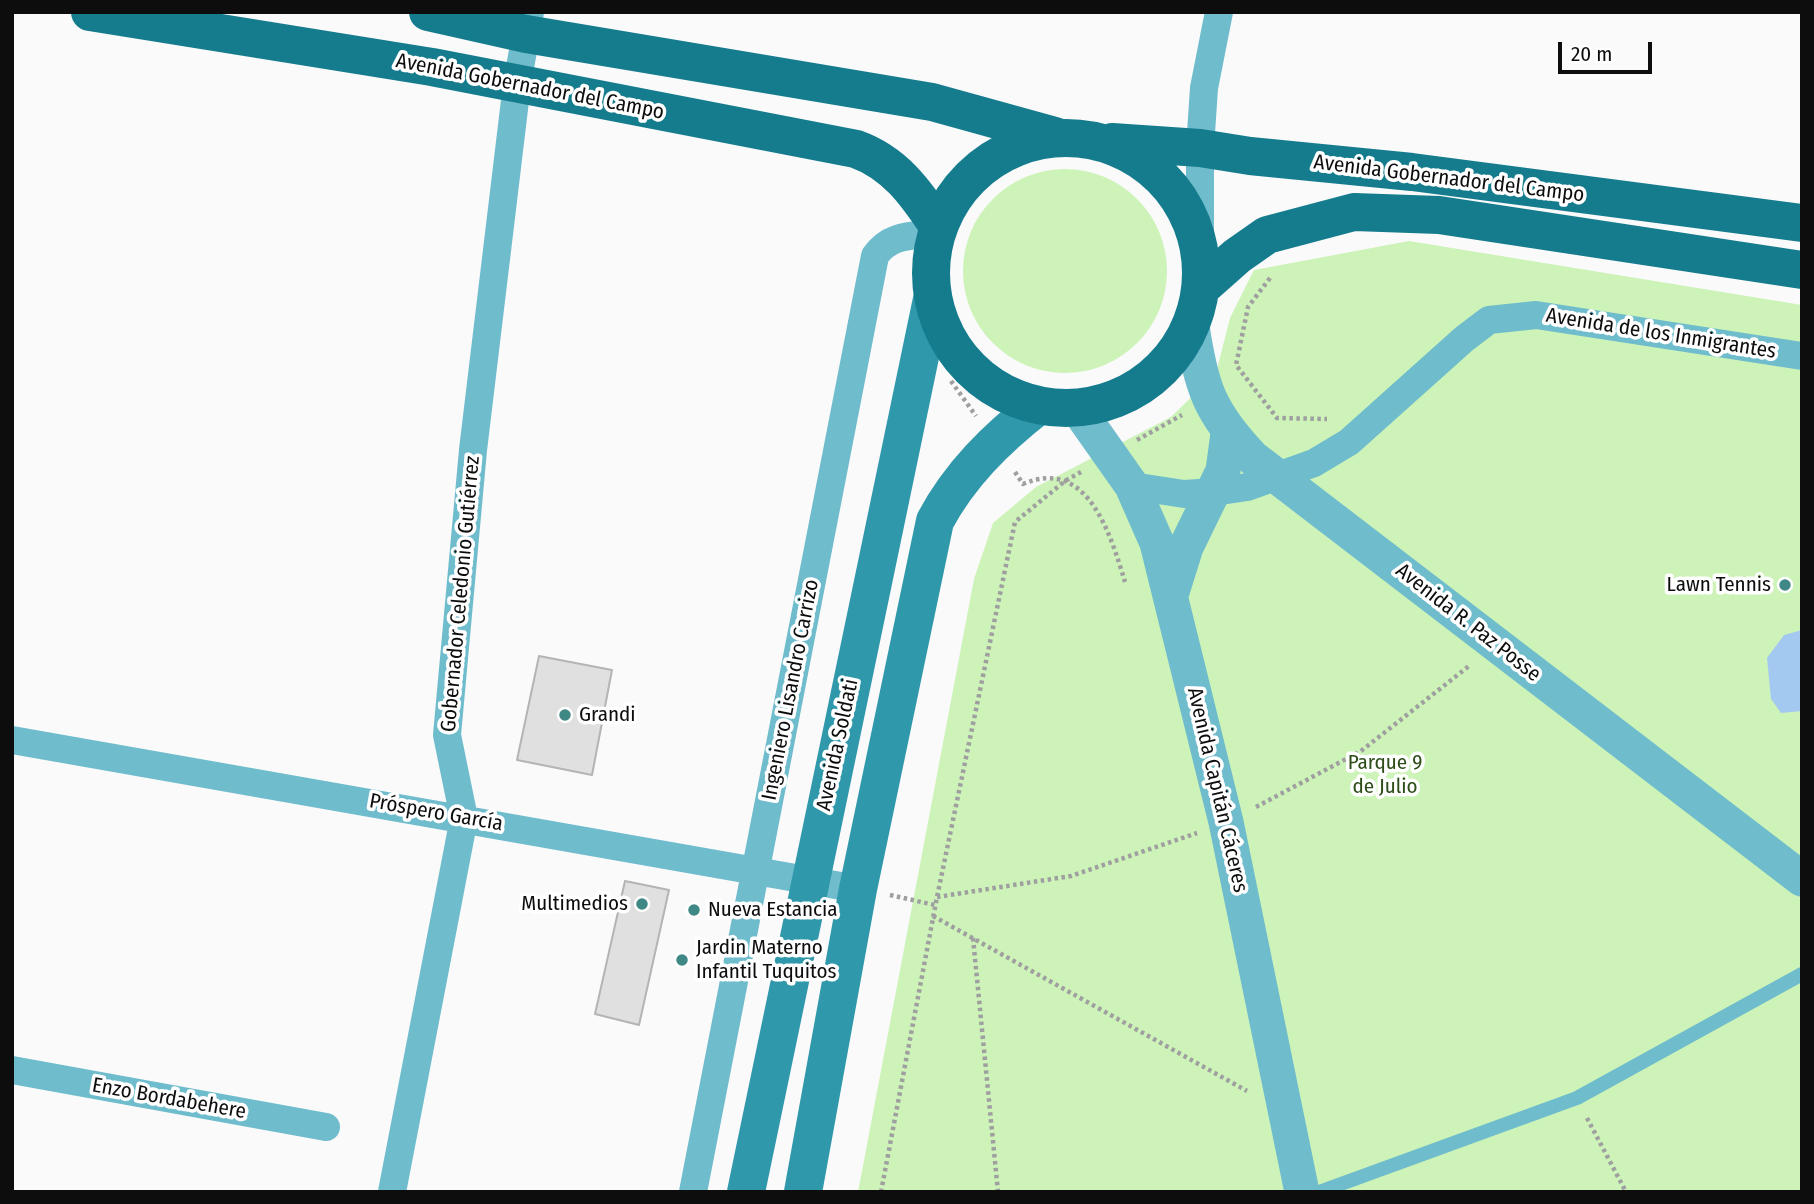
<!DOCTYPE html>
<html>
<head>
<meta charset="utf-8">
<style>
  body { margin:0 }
  #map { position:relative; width:1814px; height:1204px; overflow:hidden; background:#fafafb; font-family:"Fira Sans Condensed",sans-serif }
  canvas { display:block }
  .frame { position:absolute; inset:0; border:14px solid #0d0d0e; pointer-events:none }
  .scale { position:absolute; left:1558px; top:42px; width:94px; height:32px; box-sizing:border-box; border:4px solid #0d0d0e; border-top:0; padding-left:9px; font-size:21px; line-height:24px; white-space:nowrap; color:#0d0d0e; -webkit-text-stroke:5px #fff; paint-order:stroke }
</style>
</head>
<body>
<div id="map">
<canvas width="1814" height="1204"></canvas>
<div class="frame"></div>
<div class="scale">20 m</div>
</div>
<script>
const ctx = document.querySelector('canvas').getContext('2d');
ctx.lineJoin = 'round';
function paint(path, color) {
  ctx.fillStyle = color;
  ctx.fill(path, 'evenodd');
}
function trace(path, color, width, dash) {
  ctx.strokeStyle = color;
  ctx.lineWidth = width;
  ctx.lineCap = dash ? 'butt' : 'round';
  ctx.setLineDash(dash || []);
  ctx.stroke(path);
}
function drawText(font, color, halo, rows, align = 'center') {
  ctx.font = font + ' "Fira Sans Condensed",sans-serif';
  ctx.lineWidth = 7;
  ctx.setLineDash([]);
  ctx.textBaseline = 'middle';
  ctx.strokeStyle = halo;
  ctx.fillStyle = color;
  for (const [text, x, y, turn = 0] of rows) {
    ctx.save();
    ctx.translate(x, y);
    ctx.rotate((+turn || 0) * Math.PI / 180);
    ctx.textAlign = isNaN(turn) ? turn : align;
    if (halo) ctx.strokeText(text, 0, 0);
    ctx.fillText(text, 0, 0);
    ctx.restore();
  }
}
const green = new Path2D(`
  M963 271a102 102 0 1 1 204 0a102 102 0 1 1-204 0Z
  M1409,241L1802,305V1192H858L974,579L993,523L1036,487L1171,417L1216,373L1230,318L1254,270Z`);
const water = new Path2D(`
  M1802,630V711L1781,713L1771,699L1767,658L1784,635Z`);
const building = new Path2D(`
  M539,656L612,670L592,775L517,760Z
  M625,881L669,890L639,1025L595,1014Z`);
const path = new Path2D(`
  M1270,278L1248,307L1236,365L1277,418L1327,419
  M951,381L976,416
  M1137,440L1182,415
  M1015,472L1023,484C1088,456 1111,536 1125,582
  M1256,807L1361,751L1469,666
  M890,895L935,905
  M937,897L1071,876L1197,833
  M933,916L1247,1091
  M973,938L998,1192
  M1587,1118L1626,1192
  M881,1192L937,897L1015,522L1065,481L1081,472`);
const service = new Path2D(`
  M1319,1192L1577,1098L1802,974`);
const minor = new Path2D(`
  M1200,249V148L1204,88L1219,12
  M1132,486L1184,494L1214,492L1247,487L1314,463L1349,442L1464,339L1489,320L1536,315L1802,356
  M12,740L858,889
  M12,1070L326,1127
  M392,1192L464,818L447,735L473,450L517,84L530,12
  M693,1192L875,256C890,234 912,236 936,233`);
const tertiary = new Path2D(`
  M1192,326C1201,387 1209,412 1253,458L1802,879
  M1077,408L1132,486L1157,543L1226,822L1302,1192
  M1171,595L1186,547L1223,471L1228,433`);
const secondary = new Path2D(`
  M746,1192L932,299
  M803,1192L858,889L935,521C960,474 996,439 1038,406`);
const primary = new Path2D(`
  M90,12L432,67L856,149C895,163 916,193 938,226
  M428,12L526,34L932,102L1055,136
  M931 273a135 135 0 1 1 270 0a135 135 0 1 1-270 0Z
  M1112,142L1200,148L1250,156L1412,172L1802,223
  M1202,287L1237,256L1267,235L1354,212L1439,215L1802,270`);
const markers = [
  [1785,585,7,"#408886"],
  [565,715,7,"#408886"],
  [642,904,7,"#408886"],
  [694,910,7,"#408886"],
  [682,960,7,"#408886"]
];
const streetNames = [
  ["Avenida Gobernador del Campo",530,87,11],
  ["Avenida Gobernador del Campo",1449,179,7],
  ["Avenida de los Inmigrantes",1661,334,9],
  ["Gobernador Celedonio Gutiérrez",461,594,-85],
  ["Avenida R. Paz Posse",1468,623,38],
  ["Ingeniero Lisandro Carrizo",791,690,-79],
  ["Avenida Soldati",838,745,-78],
  ["Avenida Capitán Cáceres",1217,790,77],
  ["Próspero García",436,813,10],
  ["Enzo Bordabehere",169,1099,10]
];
const poiNames = [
  ["Lawn Tennis",1771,585,"right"],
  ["Grandi",579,715],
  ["Multimedios",628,904,"right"],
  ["Nueva Estancia",708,910],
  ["Jardin Materno",696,948],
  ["Infantil Tuquitos",696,972]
];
const parkNames = [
  ["Parque 9",1385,763],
  ["de Julio",1385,787]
];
paint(green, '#cdf3b9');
paint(water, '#a4c9f1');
paint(building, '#e0e0e1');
trace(building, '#b4b4b5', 2);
trace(path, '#9f9fa0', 4.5, [3.5, 3.5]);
trace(service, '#6fbccc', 14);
trace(minor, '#6fbccc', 28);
trace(tertiary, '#6fbccc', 35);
trace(secondary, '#3098ab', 38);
trace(primary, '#157c8e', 38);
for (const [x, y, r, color] of markers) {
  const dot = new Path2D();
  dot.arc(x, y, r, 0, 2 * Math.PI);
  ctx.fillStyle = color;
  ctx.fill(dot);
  trace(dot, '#fff', 2.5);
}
drawText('21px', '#0d0d0e', '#fff', streetNames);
drawText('21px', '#0d0d0e', '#fff', poiNames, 'left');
drawText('21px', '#2d4d19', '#fff', parkNames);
</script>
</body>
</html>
